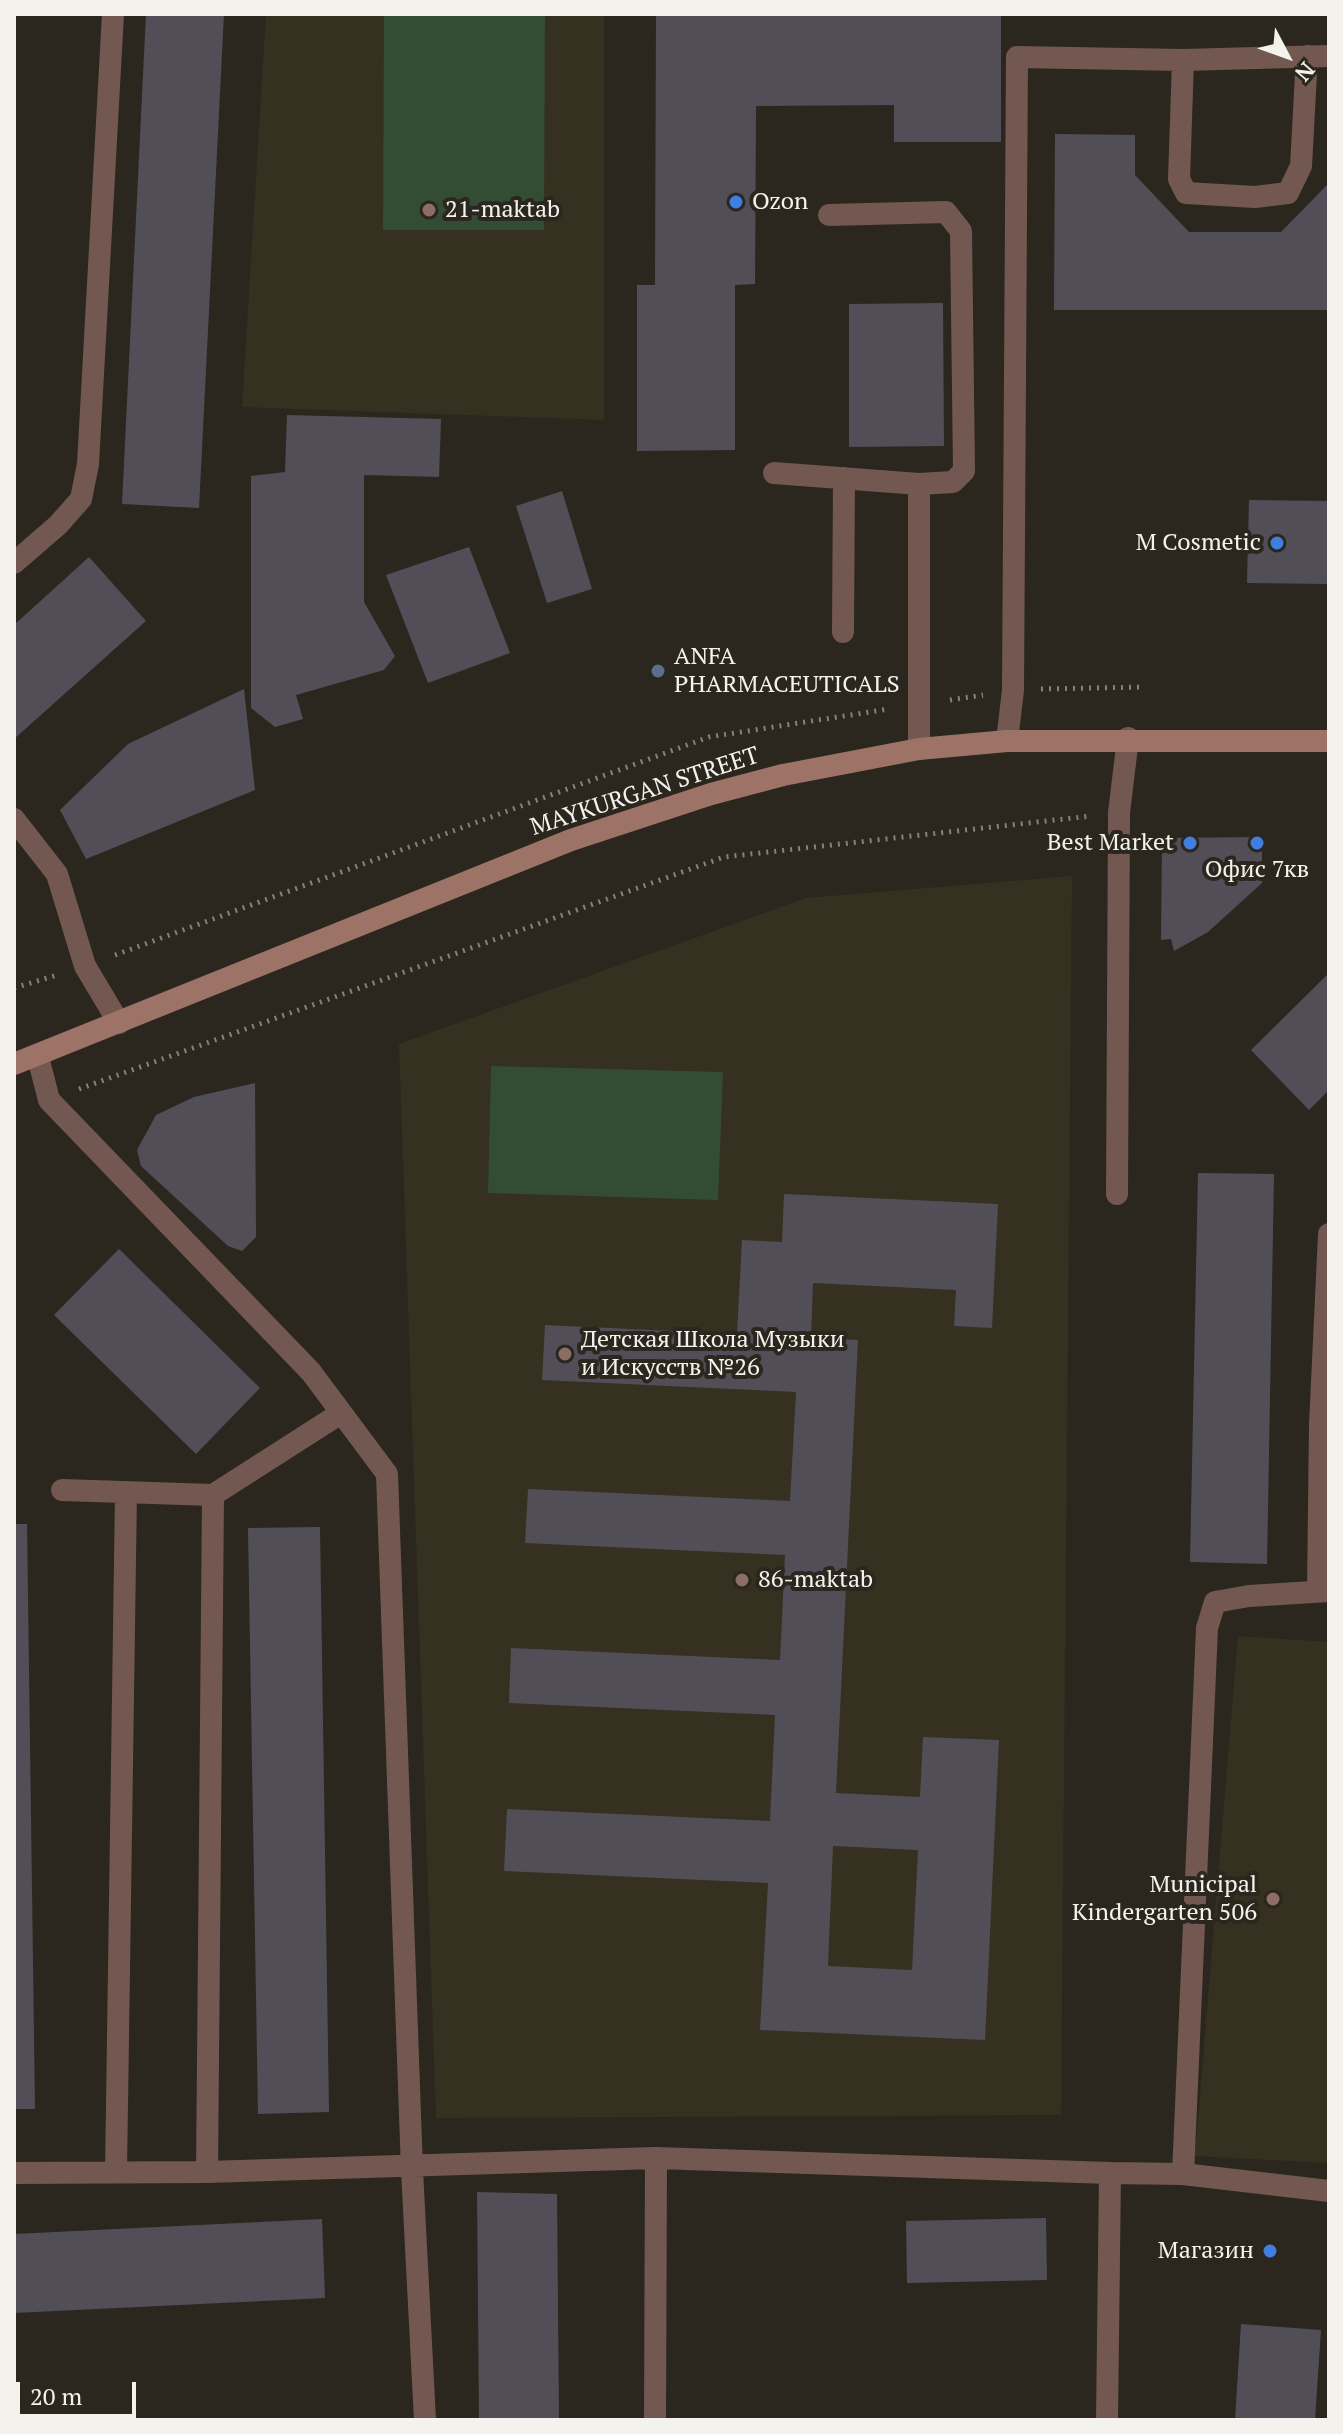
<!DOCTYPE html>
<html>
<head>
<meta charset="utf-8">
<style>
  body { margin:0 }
  #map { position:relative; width:1343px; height:2434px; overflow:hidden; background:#2b271f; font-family:"PT Serif",serif }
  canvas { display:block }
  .frame { position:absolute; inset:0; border:16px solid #f4f2ec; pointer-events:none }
  .north { position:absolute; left:1247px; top:16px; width:80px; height:80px; -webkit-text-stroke:6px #2b271f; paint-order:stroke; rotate:131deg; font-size:22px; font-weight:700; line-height:32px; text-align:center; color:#f4f2ec }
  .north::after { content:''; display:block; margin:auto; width:28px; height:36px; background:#f4f2ec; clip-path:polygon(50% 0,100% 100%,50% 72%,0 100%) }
  .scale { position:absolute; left:16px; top:2382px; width:120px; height:36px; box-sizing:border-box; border:4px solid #f4f2ec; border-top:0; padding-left:10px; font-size:24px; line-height:28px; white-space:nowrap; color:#f4f2ec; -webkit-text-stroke:6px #2b271f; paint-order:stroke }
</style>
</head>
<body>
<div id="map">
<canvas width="1343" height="2434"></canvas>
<div class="frame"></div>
<div class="north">N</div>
<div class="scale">20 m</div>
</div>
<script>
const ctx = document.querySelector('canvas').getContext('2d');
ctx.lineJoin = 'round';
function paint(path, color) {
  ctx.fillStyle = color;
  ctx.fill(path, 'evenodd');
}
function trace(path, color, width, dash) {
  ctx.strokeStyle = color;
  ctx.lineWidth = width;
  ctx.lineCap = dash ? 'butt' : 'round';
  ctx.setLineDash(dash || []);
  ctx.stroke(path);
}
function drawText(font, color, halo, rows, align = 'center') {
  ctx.font = font + ' "PT Serif",serif';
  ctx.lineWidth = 8;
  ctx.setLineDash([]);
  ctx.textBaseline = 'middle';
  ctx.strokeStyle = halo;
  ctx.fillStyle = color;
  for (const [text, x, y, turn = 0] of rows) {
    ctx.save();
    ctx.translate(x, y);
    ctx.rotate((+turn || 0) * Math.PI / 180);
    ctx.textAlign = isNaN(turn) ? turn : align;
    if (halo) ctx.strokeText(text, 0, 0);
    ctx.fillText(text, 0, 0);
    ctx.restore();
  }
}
const built = new Path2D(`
  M266,14H604V420L242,407Z
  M1072,876L1061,2115L436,2118L399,1044L806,898Z
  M1238,1636L1329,1642V2163L1195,2156Z`);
const green = new Path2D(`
  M384,14H545L544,230H383Z
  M491,1066L723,1072L718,1200L488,1193Z`);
const building = new Path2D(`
  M146,14H224L199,508L122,504Z
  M656,14H1001V142H894V105L756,106L755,284L735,285V450L637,451V285H655Z
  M1055,134L1135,135V175L1189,232H1281L1329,183V310H1054Z
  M943,303L944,446L849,447V304Z
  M287,415L441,419L439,477L364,475V602L395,656L384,670L296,695L303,719L275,727L251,708V476L285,472Z
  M562,491L592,589L547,603L516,506Z
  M1249,500L1329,501V584L1247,583Z
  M469,547L510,653L428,683L386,575Z
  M89,557L146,621L14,739V625Z
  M244,689L255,790L86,859L60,810L128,744Z
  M1262,837V883L1208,932L1174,951L1171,939L1161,940L1162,838Z
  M1329,973V1090L1309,1110L1251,1050Z
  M255,1083L256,1237L242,1251L228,1246L141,1166L137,1150L156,1115L194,1097Z
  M1198,1173L1274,1174L1267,1564L1190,1562Z
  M784,1194L998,1204L992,1328L954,1326L956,1290L813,1283L811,1338L858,1340L836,1793L920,1797L923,1737L999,1740L985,2040L760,2030L768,1883L504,1871L507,1809L770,1821L775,1715L509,1703L511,1648L780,1660L785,1555L525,1543L528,1489L790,1501L796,1392L542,1380L545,1325L737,1334L742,1240L782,1242ZM833,1846L918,1850L912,1970L828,1966Z
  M119,1249L260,1388L196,1454L54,1315Z
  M14,1524H27L35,2109H14Z
  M320,1527L329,2112L258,2114L248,1528Z
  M477,2192L557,2194L559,2420H479Z
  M1046,2218L1047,2280L907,2283L906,2221Z
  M322,2219L325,2298L14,2313V2234Z
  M1241,2324L1321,2330L1315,2420H1235Z`);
const path = new Path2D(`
  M1041,689L1144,687
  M950,700L983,695
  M115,955L709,737L889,709
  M14,988L57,975
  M79,1089L724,857L1091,816`);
const service = new Path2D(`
  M1183,60L1179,179L1186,193L1255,197L1288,193L1301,166L1307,56
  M829,215L946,212L961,231L964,471L953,482L919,484V749
  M774,473L919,484
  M14,563L58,525L81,499L88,464L113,14
  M843,632L844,478
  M1007,741L1013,690L1017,57L1183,60L1329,56
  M14,819L57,874L85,966L119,1023
  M38,1057L49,1100L311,1372L387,1474L412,2170L425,2420
  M1117,1194L1119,813L1128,738
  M62,1490L213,1495
  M1318,1590L1320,1425L1329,1234
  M116,2172L126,1492
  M207,2172L213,1495L341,1413
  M14,2173L207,2172L656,2158L1110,2173
  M1183,2174L1207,1628L1215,1602L1249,1596L1329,1591
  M655,2420L656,2158
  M1107,2420L1110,2173L1183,2174L1329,2191`);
const secondary = new Path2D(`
  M14,1064L571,840L711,794L783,775L919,749L1007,741H1329`);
const markers = [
  [736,202,8,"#3f7fe0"],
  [429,210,8,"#8d6e63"],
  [1277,543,8,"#3f7fe0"],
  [658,671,8,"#5c6f8a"],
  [1190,843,8,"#3f7fe0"],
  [1257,843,8,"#3f7fe0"],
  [565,1354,8,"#8d6e63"],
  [742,1580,8,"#8d6e63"],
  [1273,1899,8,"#8d6e63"],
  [1270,2251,8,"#3f7fe0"]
];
const poiNames = [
  ["Ozon",752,202],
  ["21-maktab",445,210],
  ["M Cosmetic",1261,543,"right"],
  ["ANFA",674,657],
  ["PHARMACEUTICALS",674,685],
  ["Best Market",1174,843,"right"],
  ["Офис 7кв",1257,870,"center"],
  ["Детская Школа Музыки",581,1340],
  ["и Искусств №26",581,1368],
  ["86-maktab",758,1580],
  ["Municipal",1257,1885,"right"],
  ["Kindergarten 506",1257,1913,"right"],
  ["Магазин",1254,2251,"right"]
];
const streetNames = [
  ["MAYKURGAN STREET",645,792,-18]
];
paint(built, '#363021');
paint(green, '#334c34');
paint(building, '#524e58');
trace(path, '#85827b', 5, [2, 6]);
trace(service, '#725850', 22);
trace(secondary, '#9c7366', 22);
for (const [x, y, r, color] of markers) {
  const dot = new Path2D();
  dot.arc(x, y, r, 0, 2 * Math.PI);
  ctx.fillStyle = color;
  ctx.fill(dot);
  trace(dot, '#2b271f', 3);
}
drawText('24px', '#f4f2ec', '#2b271f', poiNames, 'left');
drawText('24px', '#f4f2ec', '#2b271f', streetNames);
</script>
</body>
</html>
